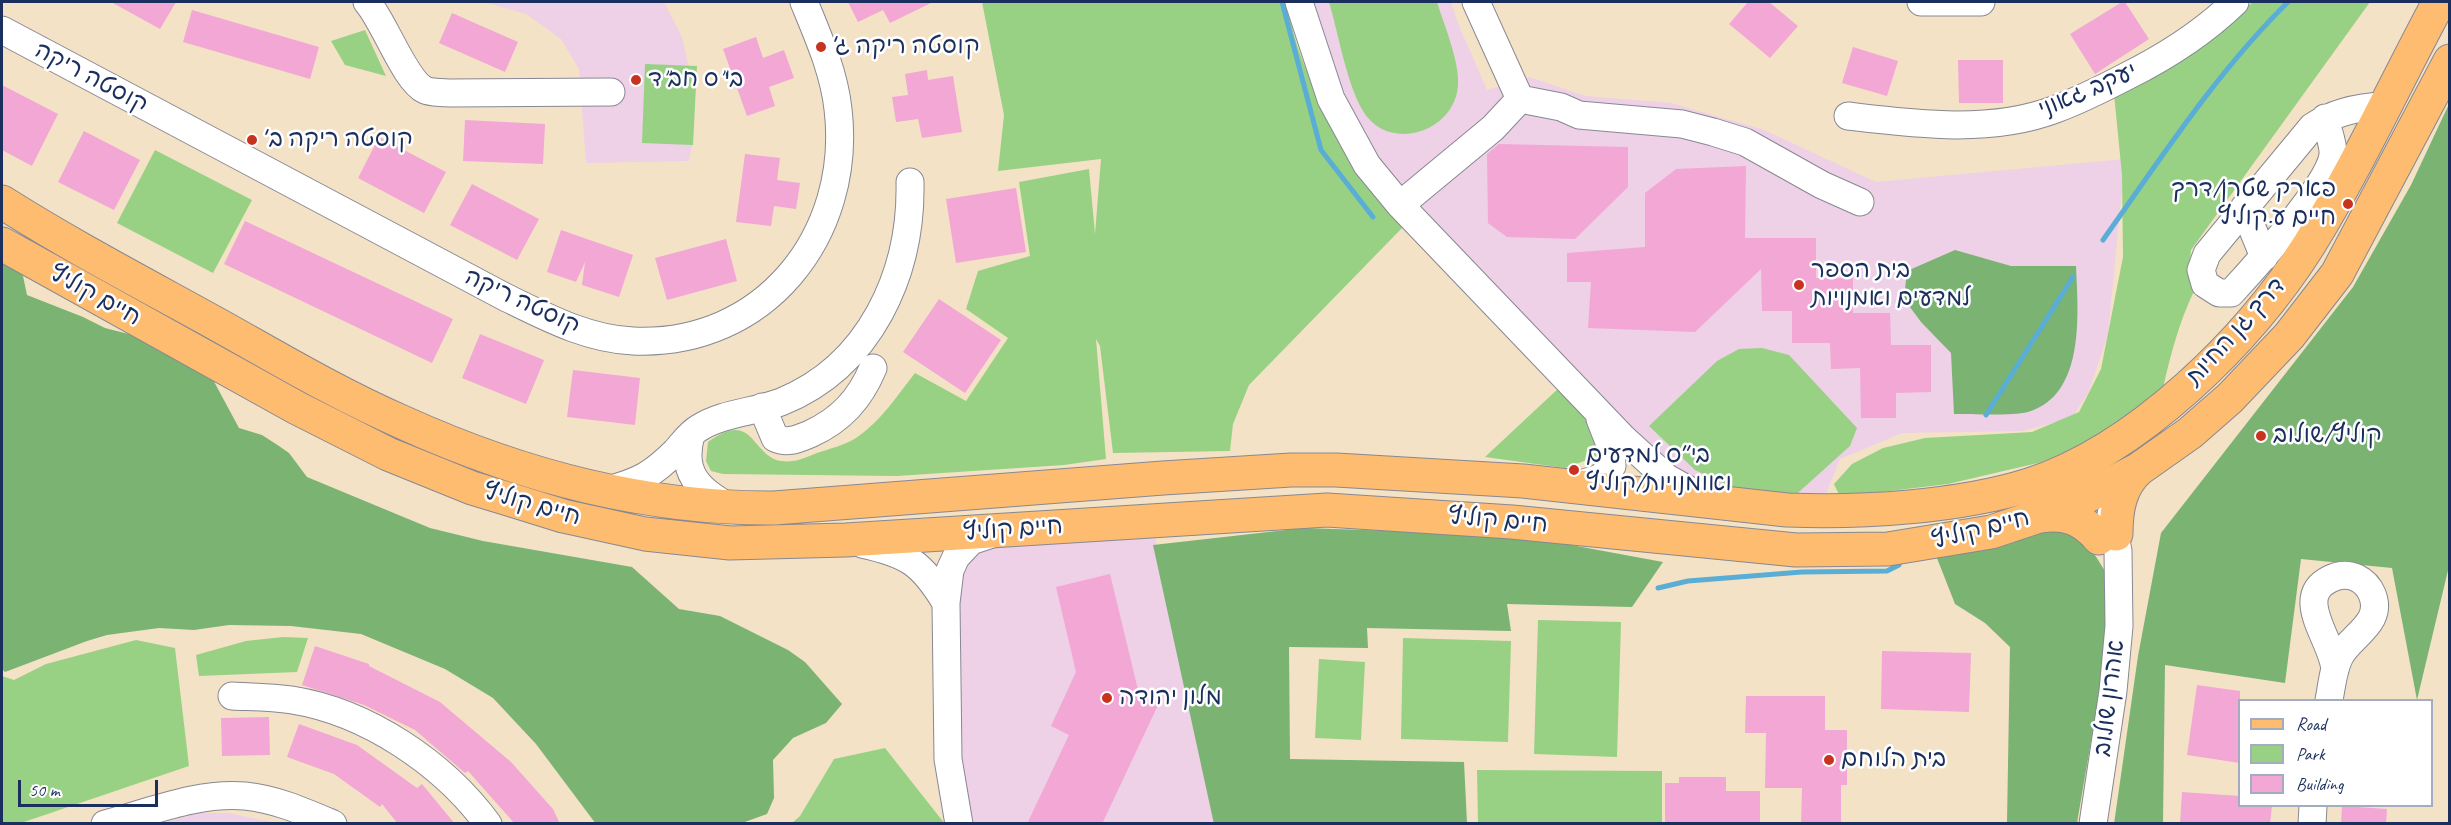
<!DOCTYPE html>
<html>
<head>
<meta charset="utf-8">
<style>
  body { margin:0 }
  #map { position:relative; width:2451px; height:825px; overflow:hidden; background:#f4e2c7; font-family:Caveat,sans-serif }
  canvas { display:block }
  .frame { position:absolute; inset:0; border:3px solid #1b2f5e; pointer-events:none }
  .legend { position:absolute; left:2238px; top:699px; width:195px; height:108px; box-sizing:border-box; background:#fff; border:2px solid #a4acbf; margin:0; padding:8px 10px; list-style:none; font-size:18px; color:#1b2f5e }
  .legend li { display:flex; align-items:center; gap:12px; height:30px }
  .legend b { width:30px; border:2px solid #a4acbf }
  .scale { position:absolute; left:18px; top:780px; width:140px; height:27px; box-sizing:border-box; border:3px solid #1b2f5e; border-top:0; padding-left:8px; font-size:18px; line-height:21px; white-space:nowrap; color:#1b2f5e; -webkit-text-stroke:4px #fff; paint-order:stroke }
</style>
</head>
<body>
<div id="map">
<canvas width="2451" height="825"></canvas>
<div class="frame"></div>
<ul class="legend">
<li><b style="height:8px;background:#fdbc70"></b>Road</li>
<li><b style="height:16px;background:#98d184"></b>Park</li>
<li><b style="height:16px;background:#f2a7d5"></b>Building</li>
</ul>
<div class="scale">50 m</div>
</div>
<script>
const ctx = document.querySelector('canvas').getContext('2d');
ctx.lineJoin = 'round';
function paint(path, color) {
  ctx.fillStyle = color;
  ctx.fill(path, 'evenodd');
}
function trace(path, color, width, dash) {
  ctx.strokeStyle = color;
  ctx.lineWidth = width;
  ctx.lineCap = dash ? 'butt' : 'round';
  ctx.setLineDash(dash || []);
  ctx.stroke(path);
}
function drawText(font, color, halo, rows, align = 'center') {
  ctx.font = font + ' Caveat,"Playpen Sans Hebrew",sans-serif';
  ctx.lineWidth = 5;
  ctx.setLineDash([]);
  ctx.textBaseline = 'middle';
  ctx.strokeStyle = halo;
  ctx.fillStyle = color;
  for (const [text, x, y, turn = 0] of rows) {
    ctx.save();
    ctx.translate(x, y);
    ctx.rotate((+turn || 0) * Math.PI / 180);
    ctx.textAlign = isNaN(turn) ? turn : align;
    if (halo) ctx.strokeText(text, 0, 0);
    ctx.fillText(text, 0, 0);
    ctx.restore();
  }
}
const built = new Path2D(`
  M484,2H664L682,37L694,90L693,140L689,161L586,163L579,69L561,39L526,14Z
  M1307,2H1451L1459,26L1487,90L1530,77L1585,96L1671,103L1764,130L1876,182L2125,159L2108,334L2089,391L2072,418L2022,431L1902,433L1840,459L1823,501L1718,493L1657,462L1392,188L1335,96Z
  M1151,521L1222,823H948L938,792L948,759L962,548Z
  M197,813H229L276,823L159,824Z`);
const green = new Path2D(`
  M982,2H1287C1298,84 1357,160 1403,227L1249,385L1233,424L1230,451L1113,453L1100,346L1096,339L1106,459L1064,465L897,476L723,474L711,471L706,461L708,442C754,408 751,456 781,461C794,463 805,458 817,453C829,449 845,445 856,438C880,422 897,396 915,373L966,401L1008,338L966,309L978,271L1030,256L1019,182L1089,169L1095,234L1101,159L998,171L1004,115Z
  M1329,2H1437C1444,25 1460,62 1458,86C1454,133 1388,153 1363,111C1347,85 1338,32 1329,2Z
  M2253,2H2370L2191,250L2189,273L2195,289C2178,324 2169,360 2161,398L2124,427L2042,462L1948,484L1840,497L1834,484L1852,464L1883,448L1925,438L2032,432L2079,412L2101,369L2123,257L2122,175L2114,94L2195,51Z
  M365,30L386,76L345,65L331,41Z
  M645,64L697,66L693,145L642,143Z
  M155,150L252,200L213,273L117,223Z
  M1762,348L1789,355L1857,428L1850,446L1790,500L1742,492L1695,470L1649,426L1717,361L1739,349Z
  M1561,386C1579,409 1595,427 1598,456L1565,468L1485,457Z
  M1538,620L1621,622L1617,757L1534,754Z
  M283,637L308,638L297,672L199,676L196,655L246,641Z
  M1403,638L1511,641L1508,742L1401,739Z
  M136,640L175,648L189,766L21,823H2V676L14,680L46,664Z
  M1319,659L1365,662L1361,740L1315,738Z
  M885,748L945,824H791L800,816L834,759Z
  M1477,770L1662,771V823H1478Z`);
const forest = new Path2D(`
  M2449,104L2450,562L2417,700L2392,568L2301,559L2285,683L2165,665L2163,823L2114,824L2138,656L2161,533L2353,287L2411,185Z
  M1955,250L2011,266H2076C2078,312 2086,395 2028,412C2011,416 1973,414 1954,414L1951,353L1921,322L1904,299L1907,271Z
  M2,264L18,269L23,276L27,295L83,317L105,328L144,338L211,376L239,428L262,435L279,446L289,453L307,477L430,528L483,541L632,567L679,609L720,616L788,650L805,662L842,704L826,723L793,738L773,760L774,798L767,814L742,823L596,824L536,744L493,698L445,669L361,634L291,626L229,625L194,630L159,628L107,635L87,641L5,672L2,669Z
  M1304,528L1517,535L1663,562L1632,607L1507,604L1511,631L1367,628L1368,648L1289,647L1290,759L1464,762L1467,823L1214,824L1153,545Z
  M2059,529L2078,537L2090,547L2108,576L2104,665L2077,823H2007L2010,647L1985,623L1955,604L1935,553Z`);
const stream = new Path2D(`
  M1282,2L1321,150L1373,217
  M2103,240C2161,158 2216,73 2288,2
  M1986,415L2073,277
  M1658,588L1688,581L1802,572L1887,571L1899,565`);
const building = new Path2D(`
  M111,2H176L160,29Z
  M848,2H933L890,23L883,10L858,22Z
  M1748,2H1769L1798,26L1770,58L1729,24Z
  M2122,2H2125L2149,39L2095,74L2070,34Z
  M192,10L319,47L310,79L183,42Z
  M452,13L518,42L505,72L439,43Z
  M756,37L763,58L784,50L794,78L769,87L775,106L747,116L723,49Z
  M1853,47L1898,61L1887,96L1842,83Z
  M1958,60H2003V103H1959Z
  M927,70L928,80L953,76L962,132L922,138L918,119L896,122L892,97L908,95L905,74Z
  M2,85L58,114L32,166L2,150Z
  M465,120L545,124L543,164L463,161Z
  M84,131L140,160L114,210L58,182Z
  M379,137L446,172L424,213L358,178Z
  M1499,144L1628,147V187L1575,239L1507,237L1488,223L1487,154Z
  M745,154L780,158L777,180L800,183L796,209L774,206L771,226L736,222Z
  M1746,166L1745,238H1816V278H1853V313H1890L1891,345H1931V392L1896,393V418H1861L1860,368L1831,369L1830,343H1792V311H1762L1761,269L1695,332L1588,328L1591,282H1567V253L1645,247V193L1676,169Z
  M472,184L539,219L517,260L450,225Z
  M1016,188L1026,252L956,263L946,199Z
  M245,221L453,319L432,363L224,264Z
  M561,230L633,255L619,297L582,285L585,262L576,282L547,272Z
  M726,239L737,281L667,300L655,258Z
  M939,299L1001,340L965,393L903,352Z
  M480,334L544,360L526,404L462,378Z
  M573,370L640,378L635,425L567,417Z
  M1110,574L1139,694L1159,703L1102,824H1027L1069,735L1051,726L1076,672L1056,587Z
  M315,646L369,664V666L440,702L511,762L553,809L560,824H515L468,771L465,773L415,730L364,705L302,685Z
  M1882,651L1971,653L1969,712L1881,709Z
  M2197,685L2240,691V763L2187,755Z
  M1746,696H1825V730H1847V785H1841V824H1801L1802,788H1765L1766,733H1745Z
  M269,717L270,755L222,756L221,718Z
  M299,724L357,745L417,788L422,784L455,824H398L382,804L380,807L334,774L287,757Z
  M1679,777H1726V791H1760V824H1665V783H1679Z
  M2182,792L2240,796V806H2272L2270,824H2180Z
  M2342,806L2387,809L2386,824H2341Z`);
const minor = new Path2D(`
  M367,2C384,21 405,81 425,90C431,93 441,92 448,93L611,92
  M1299,2L1331,99L1367,165L1400,205L1624,439L1667,478L1703,498
  M1921,2H1981
  M2,30L505,297C546,317 587,339 633,341C764,347 853,235 838,109C834,72 818,36 804,2
  M1520,99L1561,107L1579,115L1682,124L1713,132L1745,142L1822,185L1860,202
  M1848,116C1915,124 1991,134 2056,109C2080,100 2104,88 2127,76C2167,56 2203,33 2235,2
  M2325,118C2327,129 2334,144 2333,155C2329,185 2254,268 2231,293H2219L2205,284L2201,270L2207,254L2312,127C2334,112 2358,107 2383,106
  M1400,205L1493,128L1520,99L1476,2
  M2244,208L2264,257
  M762,407L775,438C788,444 797,439 810,434C841,420 860,399 873,368
  M691,435C680,473 699,491 732,508
  M1574,486L1600,478L1612,466L1611,447L1600,419
  M607,490C639,482 653,474 676,451C683,443 690,433 699,428C722,413 755,412 781,402C870,366 912,274 910,182
  M862,544C908,554 922,563 946,603
  M232,696C252,697 272,697 292,700C367,712 443,763 488,824
  M2329,700C2332,685 2333,669 2340,656C2351,635 2384,623 2372,594C2369,587 2363,581 2357,578C2348,574 2338,575 2330,579C2292,598 2333,640 2335,670
  M105,824C150,812 198,792 245,796C276,799 305,812 333,824
  M959,824L948,759L946,603L950,570L956,557L971,541L992,534
  M2093,824L2113,691L2119,626L2118,551L2111,514
  M2312,824L2313,806`);
const major = new Path2D(`
  M2,202C73,247 148,286 222,327C281,360 340,395 402,422C519,475 645,509 774,508L1163,478L1291,470H1336L1523,481L1787,510C1861,513 1959,507 2029,485C2138,450 2249,340 2309,245C2357,167 2396,82 2439,2
  M2,244L297,408L388,454L472,488L518,502L563,516L645,534L730,543L846,540L1327,510L1512,522L1796,550L1888,549L1991,532L2036,517L2082,499L2139,469L2190,433L2230,398L2289,336L2337,274L2450,61
  M2041,516C2065,512 2083,519 2099,538
  M2116,534C2116,509 2120,486 2139,469`);
const markers = [
  [821,47,6,"#c8321e"],
  [636,80,6,"#c8321e"],
  [252,140,6,"#c8321e"],
  [2348,204,6,"#c8321e"],
  [1799,285,6,"#c8321e"],
  [2261,436,6,"#c8321e"],
  [1574,470,6,"#c8321e"],
  [1107,698,6,"#c8321e"],
  [1829,760,6,"#c8321e"]
];
const poiNames = [
  ["קוסטה ריקה ג׳",833,47],
  ["בי\"ס חב\"ד",648,80],
  ["קוסטה ריקה ב׳",264,140],
  ["פארק שטרן/דרך",2336,190,"right"],
  ["חיים ע.קוליץ",2336,218,"right"],
  ["בית הספר",1811,271],
  ["למדעים ואמנויות",1811,299],
  ["קוליץ/שולוב",2273,436],
  ["בי״ס למדעים",1586,456],
  ["ואומנויות/קוליץ",1586,484],
  ["מלון יהודה",1119,698],
  ["בית הלוחם",1841,760]
];
const streetNames = [
  ["קוסטה ריקה",91,78,28],
  ["יעקב גאוני",2088,91,-23],
  ["חיים קוליץ",95,296,29],
  ["קוסטה ריקה",522,302,25],
  ["דרך גן החיות",2236,332,-48],
  ["חיים קוליץ",532,505,16],
  ["חיים קוליץ",1498,521,5],
  ["חיים קוליץ",1013,530,-4],
  ["חיים קוליץ",1981,530,-14],
  ["אהרון שולוב",2110,698,-83]
];
paint(built, '#eed0e7');
paint(green, '#98d184');
paint(forest, '#7ab372');
trace(stream, '#5aaed6', 5);
paint(building, '#f2a7d5');
trace(minor, '#888892', 29);
trace(major, '#888892', 35);
trace(minor, '#fff', 27);
trace(major, '#fdbc70', 33);
for (const [x, y, r, color] of markers) {
  const dot = new Path2D();
  dot.arc(x, y, r, 0, 2 * Math.PI);
  ctx.fillStyle = color;
  ctx.fill(dot);
  trace(dot, '#fff', 2);
}
drawText('24px', '#1b2f5e', '#fff', poiNames, 'left');
drawText('24px', '#1b2f5e', '#fff', streetNames);
</script>
</body>
</html>
